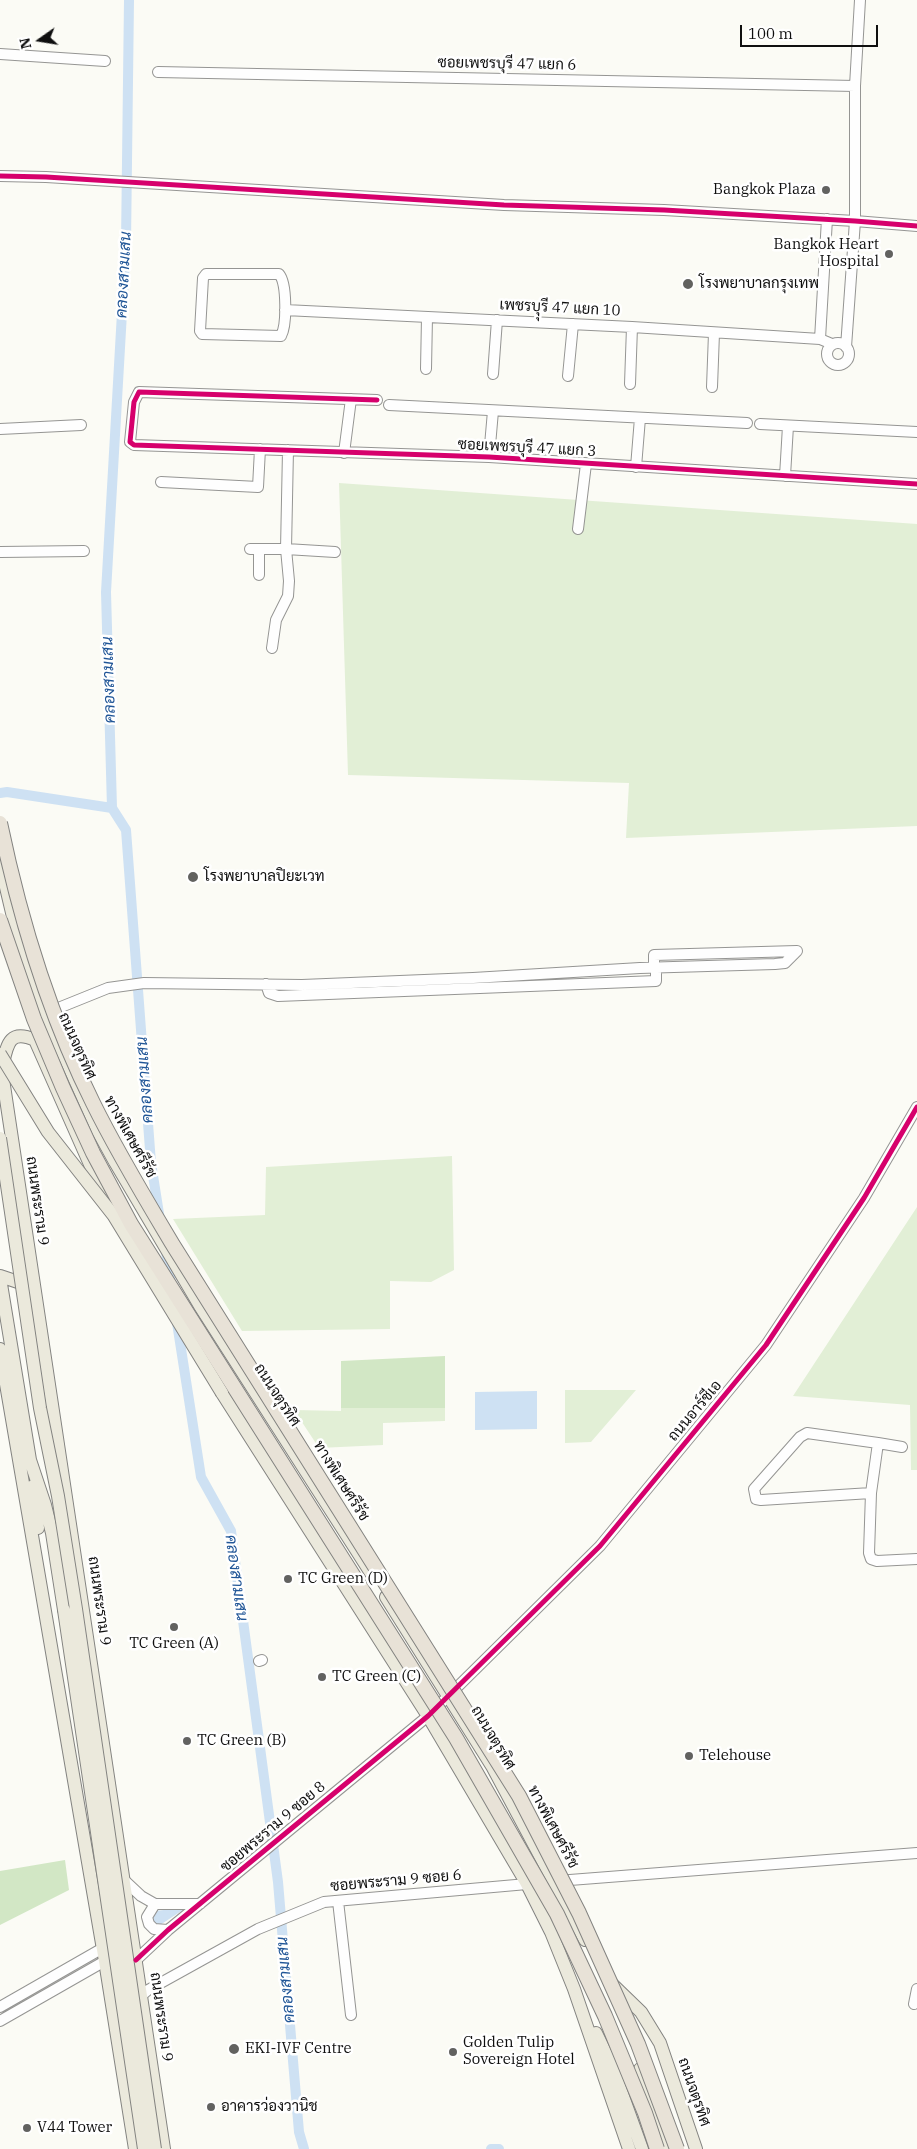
<!DOCTYPE html>
<html>
<head>
<meta charset="utf-8">
<style>
  body { margin:0 }
  #map { position:relative; width:917px; height:2149px; overflow:hidden; background:#fbfbf5; font-family:"IBM Plex Serif",serif }
  canvas { display:block }
  .north { position:absolute; left:15px; top:15px; width:50px; height:50px; -webkit-text-stroke:4px #fff; paint-order:stroke; rotate:257deg; font-size:14px; font-weight:700; line-height:20px; text-align:center; color:#0f0f0f }
  .north::after { content:''; display:block; margin:auto; width:18px; height:22px; background:#0f0f0f; clip-path:polygon(50% 0,100% 100%,50% 72%,0 100%) }
  .scale { position:absolute; left:740px; top:25px; width:138px; height:22px; box-sizing:border-box; border:2px solid #0f0f0f; border-top:0; padding-left:6px; font-size:15px; line-height:18px; white-space:nowrap; color:#0f0f0f; -webkit-text-stroke:4px #fff; paint-order:stroke }
</style>
</head>
<body>
<div id="map">
<canvas width="917" height="2149"></canvas>
<div class="north">N</div>
<div class="scale">100 m</div>
</div>
<script>
const ctx = document.querySelector('canvas').getContext('2d');
ctx.lineJoin = 'round';
function paint(path, color) {
  ctx.fillStyle = color;
  ctx.fill(path, 'evenodd');
}
function trace(path, color, width, dash) {
  ctx.strokeStyle = color;
  ctx.lineWidth = width;
  ctx.lineCap = dash ? 'butt' : 'round';
  ctx.setLineDash(dash || []);
  ctx.stroke(path);
}
function drawText(font, color, halo, rows, align = 'center') {
  ctx.font = font + ' "IBM Plex Serif",Sarabun,serif';
  ctx.lineWidth = 5;
  ctx.setLineDash([]);
  ctx.textBaseline = 'middle';
  ctx.strokeStyle = halo;
  ctx.fillStyle = color;
  for (const [text, x, y, turn = 0] of rows) {
    ctx.save();
    ctx.translate(x, y);
    ctx.rotate((+turn || 0) * Math.PI / 180);
    ctx.textAlign = isNaN(turn) ? turn : align;
    if (halo) ctx.strokeText(text, 0, 0);
    ctx.fillText(text, 0, 0);
    ctx.restore();
  }
}
const green = new Path2D(`
  M339,483L917,524V826L626,838L629,783L348,775Z
  M452,1156L454,1270L431,1282L390,1281V1329L242,1331L173,1219L265,1215L266,1167Z
  M917,1207V1470H911L910,1405L793,1396Z
  M565,1390H636L591,1442L565,1443Z
  M341,1408H445V1421L383,1423V1445L319,1448L294,1410L341,1411Z`);
const forest = new Path2D(`
  M445,1356V1408H341V1361Z
  M65,1860L69,1890L0,1925V1871Z`);
const water = new Path2D(`
  M537,1391V1429L475,1430V1392Z
  M181,1908L183,1910L160,1925L152,1923V1915L155,1911Z`);
const canal = new Path2D(`
  M129,0L126,243L106,592L112,808L126,830L151,1163L160,1220
  M0,793L7,792L112,808
  M166,1252L171,1284
  M177,1323L201,1477L231,1531L278,1882L299,2132L304,2149
  M491,2149H499`);
const minor = new Path2D(`
  M0,54L105,61
  M158,72L855,86
  M0,176L46,177L504,205L664,210L855,221L917,226
  M206,274H279C287,283 287,325 281,336L202,334L200,331L203,278Z
  M285,310L632,327L820,339L832,344
  M820,339L827,219
  M827 354a11 11 0 1 1 22 0a11 11 0 1 1-22 0Z
  M846,347L855,221V86L860,0
  M426,369L427,317
  M493,374L497,320
  M568,376L573,324
  M630,384L632,327
  M712,387L714,333
  M377,400L139,392L134,402L130,442L134,445L489,457L917,484
  M389,405L747,423
  M760,424L917,432
  M0,429L81,425
  M288,450L286,549L335,552
  M344,453L351,399
  M489,457L493,411
  M636,467L640,418
  M785,476L788,426
  M161,482L258,487L260,449
  M578,529L586,464
  M250,549H286L289,581L288,596L276,620L272,648
  M0,552L84,551
  M259,575V549
  M654,968V955L797,951
  M266,984L269,993L278,996L656,981V968
  M46,1013L108,988L144,983L302,985L473,978L640,968L775,964L785,963L797,951
  M902,1447L878,1443L871,1493L869,1553L871,1559L877,1561L917,1559
  M871,1493L761,1500L756,1499L754,1489L800,1437L807,1433L878,1443
  M259,1661L262,1660
  M125,1881L141,1896L155,1904H200
  M557,1881L917,1853
  M338,1901L351,2015
  M155,1904L147,1917L149,1924L154,1929L168,1930
  M136,1960L168,1930L428,1716L600,1546L766,1345L864,1198L917,1107
  M141,1996L148,1990L258,1929L324,1902L527,1884
  M914,2004L917,1989
  M0,2007L103,1948
  M0,2021L105,1961`);
const major = new Path2D(`
  M0,862L13,917L31,975L45,1013L98,1131L115,1162L200,1306L371,1573
  M0,1059L164,2149
  M2,1068C7,1046 8,1028 35,1040L108,1205
  M0,1276L18,1282L29,1275
  M0,1278L30,1460L45,1505L52,1533L64,1610
  M0,1349L105,1961L135,2149
  M222,1393L428,1716L527,1884L551,1932L574,1989L629,2149
  M33,1486L38,1528
  M386,1597L492,1766L585,1940
  M611,1983L641,2012L660,2043L696,2149
  M596,2033L612,2066L642,2149
  M640,2069L669,2149`);
const majorBridge = new Path2D(`
  M0,1054L48,1132L114,1216L222,1393
  M0,1138L40,1408L58,1496L76,1609L155,2149
  M64,1610L144,2149`);
const highwayBridge = new Path2D(`
  M0,823C20,919 49,1015 93,1103C117,1152 145,1198 173,1245L519,1796L579,1913L638,2044L677,2149
  M0,920L34,1019L63,1088L93,1153L131,1224L456,1738L557,1914L605,2016L645,2113L657,2149`);
const cycleway = new Path2D(`
  M0,176L46,177L504,205L664,210L855,221L917,226
  M377,400L139,392L134,402L130,442L134,445L489,457L917,484
  M136,1960L168,1930L428,1716L600,1546L766,1345L864,1198L917,1107`);
const markers = [
  [826,190,5,"#626260"],
  [889,254,5,"#626260"],
  [688,284,6,"#626260"],
  [193,877,6,"#626260"],
  [288,1579,5,"#626260"],
  [174,1627,5,"#626260"],
  [322,1677,5,"#626260"],
  [187,1741,5,"#626260"],
  [689,1756,5,"#626260"],
  [234,2049,6,"#626260"],
  [453,2052,5,"#626260"],
  [211,2107,5,"#626260"],
  [27,2128,5,"#626260"]
];
const streetNames = [
  ["ซอยเพชรบุรี 47 แยก 6",507,64,1],
  ["เพชรบุุรี 47 แยก 10",560,308,3],
  ["ซอยเพชรบุรี 47 แยก 3",527,448,3],
  ["ถนนจตุรทิศ",77,1046,66],
  ["ทางพิเศษศรีรัช",130,1137,61],
  ["ถนนพระราม 9",37,1201,82],
  ["ถนนจตุรทิศ",277,1395,57],
  ["ถนนอาร์ซีเอ",695,1411,-50],
  ["ทางพิเศษศรีรัช",341,1481,58],
  ["ถนนพระราม 9",99,1601,82],
  ["ถนนจตุรทิศ",493,1738,59],
  ["ซอยพระราม 9 ซอย 8",273,1827,-40],
  ["ทางพิเศษศรีรัช",553,1827,62],
  ["ซอยพระราม 9 ซอย 6",396,1881,-5],
  ["ถนนพระราม 9",161,2017,82],
  ["ถนนจตุรทิศ",694,2092,71]
];
const poiNames = [
  ["Bangkok Plaza",816,190,"right"],
  ["Bangkok Heart",879,245,"right"],
  ["Hospital",879,262,"right"],
  ["โรงพยาบาลกรุงเทพ",699,284],
  ["โรงพยาบาลปิยะเวท",204,877],
  ["TC Green (D)",298,1579],
  ["TC Green (A)",174,1644,"center"],
  ["TC Green (C)",332,1677],
  ["TC Green (B)",197,1741],
  ["Telehouse",699,1756],
  ["Golden Tulip",463,2043],
  ["Sovereign Hotel",463,2060],
  ["EKI-IVF Centre",245,2049],
  ["อาคารว่องวานิช",221,2107],
  ["V44 Tower",37,2128]
];
const waterNames = [
  ["คลองสามเสน",124,275,-87],
  ["คลองสามเสน",109,680,-92],
  ["คลองสามเสน",145,1080,-94],
  ["คลองสามเสน",236,1578,82],
  ["คลองสามเสน",286,1980,-95]
];
paint(green, '#e2efd6');
paint(forest, '#d2e7c5');
paint(water, '#cee1f3');
trace(canal, '#cee1f3', 10);
trace(minor, '#959593', 12);
trace(major, '#838380', 14);
trace(minor, '#fefefe', 10);
trace(major, '#ebe9dc', 12);
trace(majorBridge, '#838380', 14, []);
trace(highwayBridge, '#838380', 16, []);
trace(majorBridge, '#ebe9dc', 12);
trace(highwayBridge, '#e8e2d7', 14);
trace(cycleway, '#d6006c', 5);
for (const [x, y, r, color] of markers) {
  const dot = new Path2D();
  dot.arc(x, y, r, 0, 2 * Math.PI);
  ctx.fillStyle = color;
  ctx.fill(dot);
  trace(dot, '#fff', 2);
}
drawText('15px', '#0f0f0f', '#fff', streetNames);
drawText('15px', '#0f0f0f', '#fff', poiNames, 'left');
drawText('italic 16px', '#215697', '#fff', waterNames);
</script>
</body>
</html>
